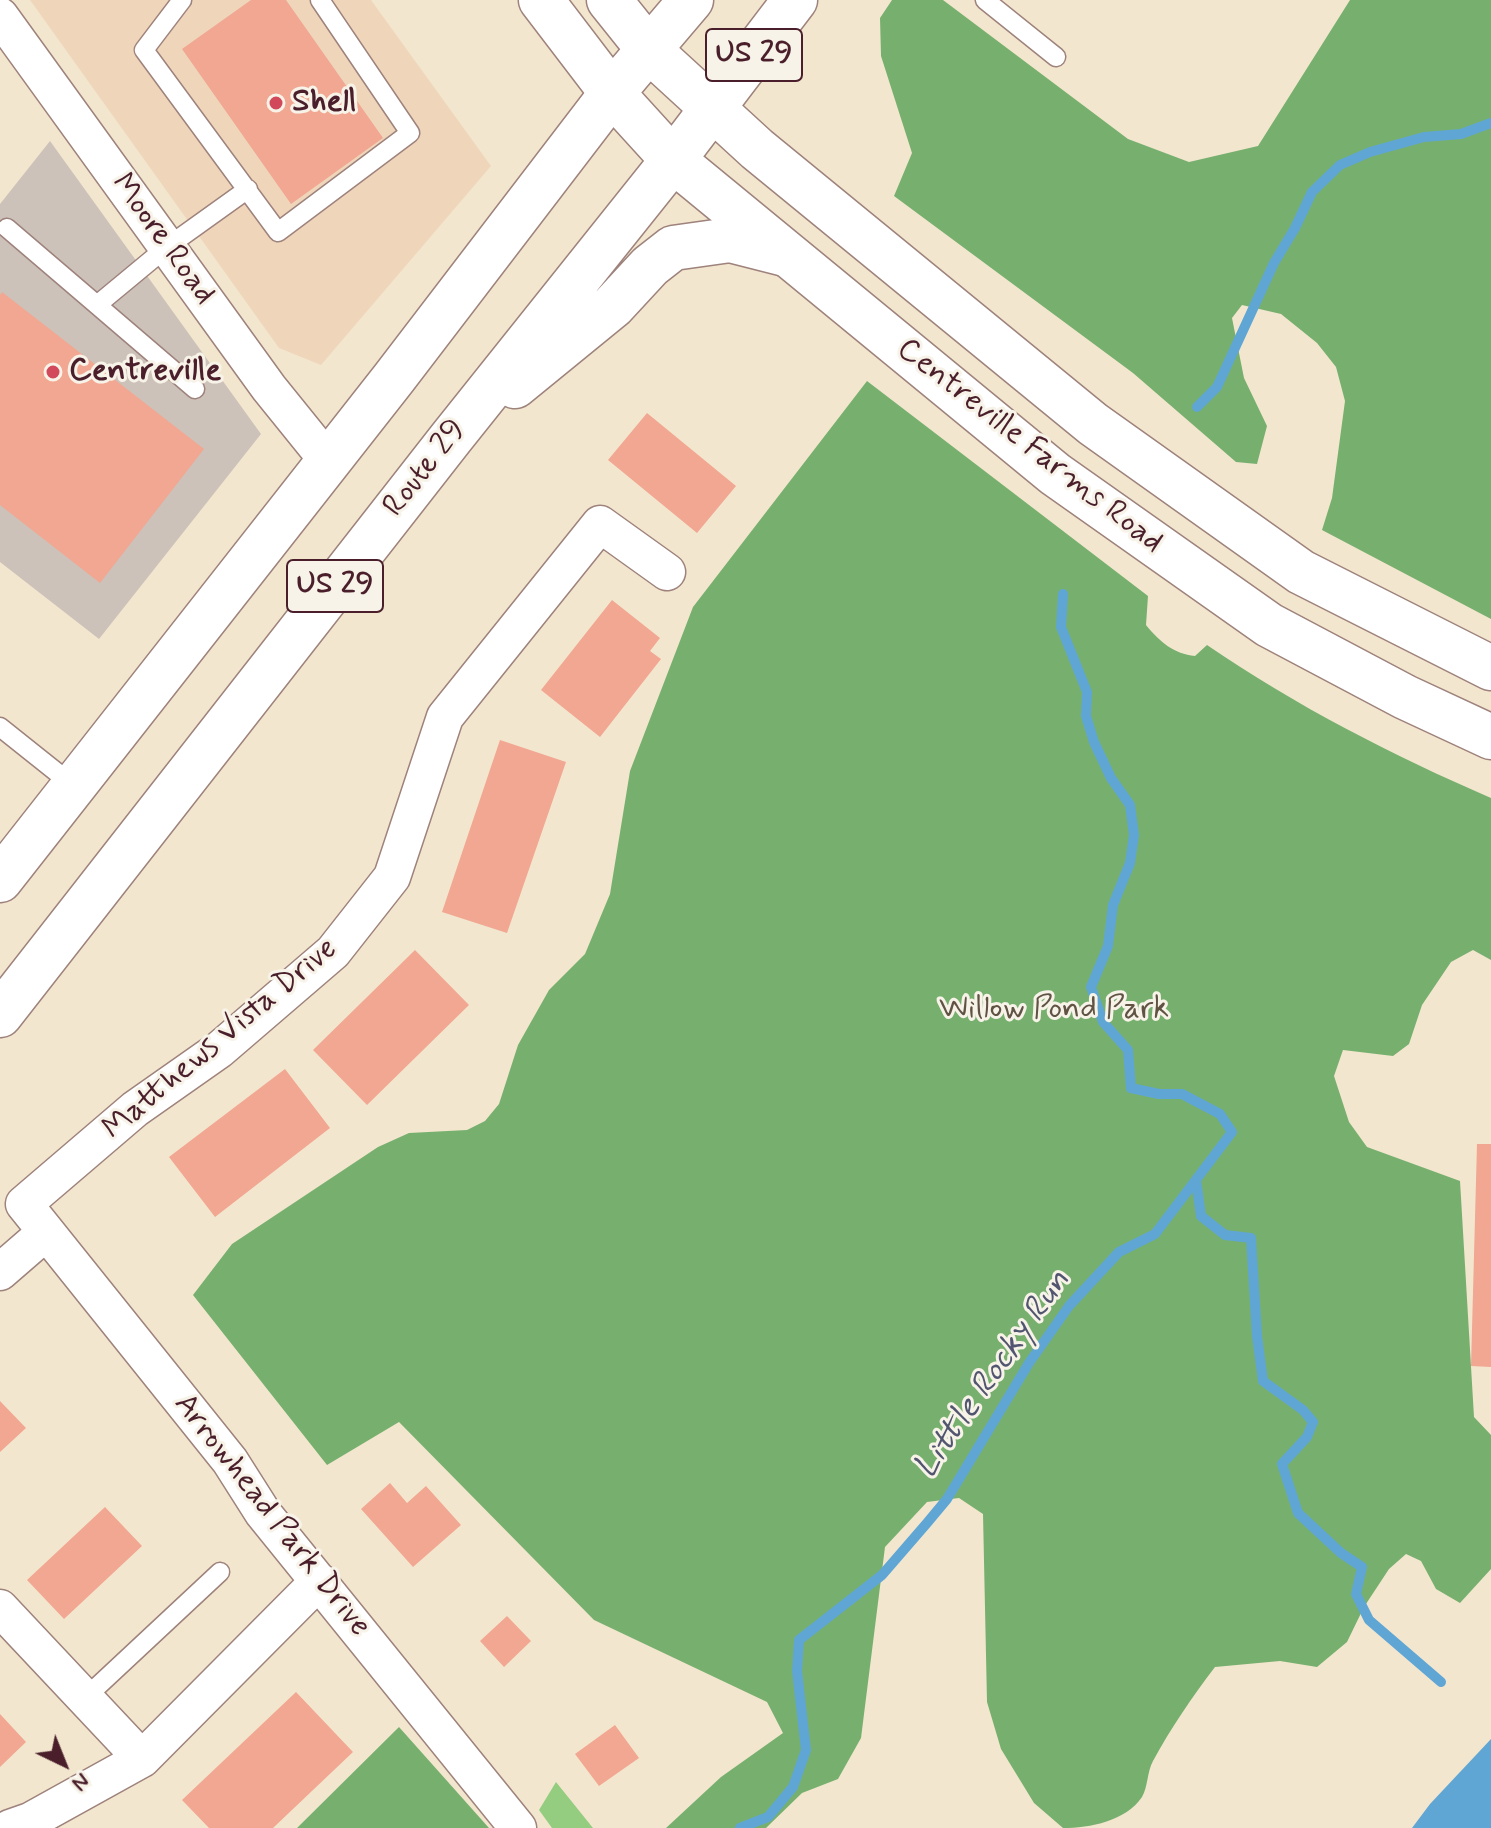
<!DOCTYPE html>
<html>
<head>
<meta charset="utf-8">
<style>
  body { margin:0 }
  #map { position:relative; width:1491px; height:1828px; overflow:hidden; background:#f3e6ce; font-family:Mynerve,sans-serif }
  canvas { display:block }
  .north { position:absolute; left:24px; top:1724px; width:80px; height:80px; -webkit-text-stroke:6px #f7f3e8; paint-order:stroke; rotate:137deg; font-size:22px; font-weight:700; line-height:32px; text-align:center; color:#4a1f2b }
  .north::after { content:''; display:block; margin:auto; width:28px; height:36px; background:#4a1f2b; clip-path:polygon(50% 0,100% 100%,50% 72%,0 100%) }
</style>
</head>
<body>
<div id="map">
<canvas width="1491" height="1828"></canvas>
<div class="north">N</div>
</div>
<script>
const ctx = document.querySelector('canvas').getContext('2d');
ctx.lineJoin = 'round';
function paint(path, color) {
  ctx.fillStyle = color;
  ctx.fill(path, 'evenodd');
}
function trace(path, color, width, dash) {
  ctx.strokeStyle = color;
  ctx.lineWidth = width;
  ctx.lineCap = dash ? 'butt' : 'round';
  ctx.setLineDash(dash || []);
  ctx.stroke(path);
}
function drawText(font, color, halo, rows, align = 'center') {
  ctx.font = font + ' Mynerve,sans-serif';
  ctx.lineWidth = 6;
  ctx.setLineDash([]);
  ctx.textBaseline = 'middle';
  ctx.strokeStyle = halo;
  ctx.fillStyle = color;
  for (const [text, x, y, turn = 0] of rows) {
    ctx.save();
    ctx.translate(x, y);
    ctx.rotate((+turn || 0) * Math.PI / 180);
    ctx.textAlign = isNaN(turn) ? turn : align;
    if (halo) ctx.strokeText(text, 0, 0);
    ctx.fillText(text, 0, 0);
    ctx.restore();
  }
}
const built = new Path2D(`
  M30,0H371L491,166L321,365L279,348Z`);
const industrial = new Path2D(`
  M50,141L261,434L99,639L0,562V204Z`);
const green = new Path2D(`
  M556,1782L593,1828H552L539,1810Z`);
const forest = new Path2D(`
  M892,0H943L1128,139L1189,162L1258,146L1350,0H1491V619L1322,530L1332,498L1345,401L1336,367L1317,343L1281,314L1242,305L1232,318L1244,378L1267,426L1257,464L1236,462L1133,373L894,196L912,153L881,56L880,18Z
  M867,381L1148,596L1146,625C1160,642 1174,654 1195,656L1207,645C1296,706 1392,755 1491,798V960L1473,950L1451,962L1422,1005L1409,1044L1393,1056L1343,1050L1334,1076L1349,1122L1367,1147L1460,1181L1474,1417L1491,1435V1569L1460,1603L1436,1589L1421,1561L1406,1554L1389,1569L1364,1607L1347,1642L1317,1667L1280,1661L1215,1667C1192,1697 1171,1728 1153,1761C1147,1772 1148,1787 1142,1797C1126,1821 1090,1828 1063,1828L1034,1803L1001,1749L987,1702L983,1514L959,1498L927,1502L885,1547L861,1738L838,1779L802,1793L766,1828H666L721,1777L783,1733L767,1702L594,1620L399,1422L327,1465L193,1295L232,1244L378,1147L409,1133L467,1130L485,1121L499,1104L518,1045L549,990L585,954L610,894L630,771L693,607Z
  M399,1727L489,1828H297Z`);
const water = new Path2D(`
  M1491,1739V1828H1412L1430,1804Z`);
const stream = new Path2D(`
  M1197,407L1217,387L1274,263L1295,228L1312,192L1340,165L1370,152L1424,137L1461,134L1491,123
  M1196,1180L1201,1216L1225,1235L1251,1238L1257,1336L1263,1381L1303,1410L1313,1422L1307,1437L1282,1464L1298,1513L1341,1553L1362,1567L1356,1594L1369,1620L1441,1682
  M740,1828L768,1817L793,1787L806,1750L797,1671L799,1640L882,1575L927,1523L947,1499L1029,1363L1069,1306L1119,1252L1155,1234L1232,1132L1220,1114L1182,1094H1159L1131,1088L1128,1050L1103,1022L1091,987L1108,946L1113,905L1130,863L1134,835L1130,805L1111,778L1094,742L1086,716L1087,692L1061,627L1063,594`);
const building = new Path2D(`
  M251,0H286L383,138L291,204L182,49Z
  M2,292L204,449L100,583L0,505V295Z
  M647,413L736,486L697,533L608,460Z
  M612,600L660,638L650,651L661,659L600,737L541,690Z
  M500,740L566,762L507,933L442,912Z
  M415,950L469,1005L367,1105L313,1050Z
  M285,1069L330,1128L215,1217L169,1157Z
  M1477,1144H1491V1367L1471,1366Z
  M0,1401L26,1428L0,1452Z
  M390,1483L407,1503L426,1486L461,1525L413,1567L361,1509Z
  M105,1507L142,1546L64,1619L27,1580Z
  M507,1616L531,1641L504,1667L480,1641Z
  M296,1692L353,1752L273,1828H209L182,1800Z
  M0,1714L26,1742L0,1767Z
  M615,1725L639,1758L599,1786L575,1754Z`);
const lane = new Path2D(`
  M182,0L144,50L278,232L410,133L320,0
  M985,0L1056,57
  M7,228L97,305L167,247L248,189
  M97,305L195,389
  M0,727L74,786
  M85,1698L220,1572`);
const street = new Path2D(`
  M0,16L269,388L328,461
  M0,1272L45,1233
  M0,1608L142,1759
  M10,1828L30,1821L142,1759L319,1581
  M518,1828L263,1513L230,1461L24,1204L135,1109L219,1050L333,952L392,877L445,717L600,524L667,572`);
const secondary = new Path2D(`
  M541,0L612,93L673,160L1055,474L1269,625L1405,697L1491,737
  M609,0L649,50L757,149L1093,424L1301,572L1491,668`);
const primary = new Path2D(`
  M515,386L613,306L650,266L673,248L730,240L785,254
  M0,880L394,378L612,93L691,0
  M0,1015L451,438L673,160L795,0`);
const markers = [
  [276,103,8,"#d1495b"],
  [53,372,8,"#d1495b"]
];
const shields = [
  [754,55,96],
  [335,586,96]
];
const shieldNames = [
  ["US 29",754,55],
  ["US 29",335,586]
];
const poiNames = [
  ["Shell",292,103],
  ["Centreville",69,372]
];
const streetNames = [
  ["Moore Road",162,240,54],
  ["Centreville Farms Road",1029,447,38],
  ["Route 29",426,469,-52],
  ["Matthews Vista Drive",221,1040,-40],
  ["Arrowhead Park Drive",271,1516,52]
];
const parkNames = [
  ["Willow Pond Park",1054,1010]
];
const waterNames = [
  ["Little Rocky Run",994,1375,-55]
];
paint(built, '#efd6bb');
paint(industrial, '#cdc2b9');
paint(green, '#94cd80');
paint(forest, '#77b06e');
paint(water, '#5fa6d5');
trace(stream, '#5fa6d5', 10);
paint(building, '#f1a791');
trace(lane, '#9e827c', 21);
trace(street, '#9e827c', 39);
trace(secondary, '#9e827c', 47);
trace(primary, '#9e827c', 47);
trace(lane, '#fff', 18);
trace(street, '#fff', 36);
trace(secondary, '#fff', 44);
trace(primary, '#fff', 44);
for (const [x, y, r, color] of markers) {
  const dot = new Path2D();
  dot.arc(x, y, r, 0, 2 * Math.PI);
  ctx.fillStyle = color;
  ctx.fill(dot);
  trace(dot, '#f7f3e8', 3);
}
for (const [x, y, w] of shields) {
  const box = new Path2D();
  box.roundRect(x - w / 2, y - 26, w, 52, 6);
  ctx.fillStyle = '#f7f3e8';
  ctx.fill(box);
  trace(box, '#4a1f2b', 2);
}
drawText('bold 30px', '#4a1f2b', null, shieldNames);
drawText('bold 32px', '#4a1f2b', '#f7f3e8', poiNames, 'left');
drawText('32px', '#4a1f2b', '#f7f3e8', streetNames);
drawText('32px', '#605344', '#f7f3e8', parkNames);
drawText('italic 34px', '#52556f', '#f7f3e8', waterNames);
</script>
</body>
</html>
